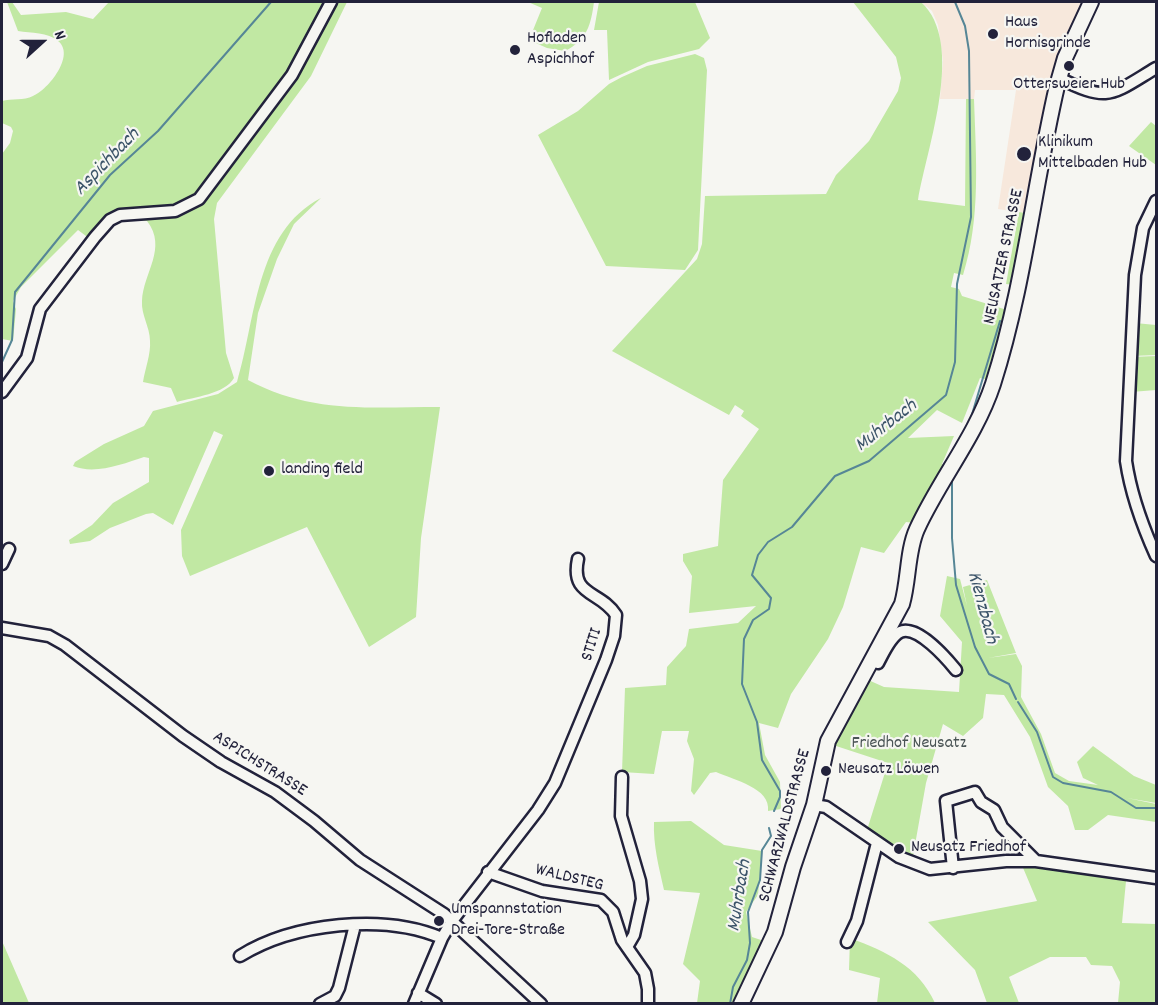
<!DOCTYPE html>
<html>
<head>
<meta charset="utf-8">
<style>
  body { margin:0 }
  #map { position:relative; width:1158px; height:1005px; overflow:hidden; background:#f6f6f2; font-family:Dekko,sans-serif }
  canvas { display:block }
  .frame { position:absolute; inset:0; border:3px solid #22223b; pointer-events:none }
  .north { position:absolute; left:12px; top:12px; width:60px; height:60px; -webkit-text-stroke:4px #f6f6f2; paint-order:stroke; rotate:69deg; font-size:16px; font-weight:700; line-height:24px; text-align:center; color:#22223b }
  .north::after { content:''; display:block; margin:auto; width:21px; height:27px; background:#22223b; clip-path:polygon(50% 0,100% 100%,50% 72%,0 100%) }
</style>
</head>
<body>
<div id="map">
<canvas width="1158" height="1005"></canvas>
<div class="frame"></div>
<div class="north">N</div>
</div>
<script>
const ctx = document.querySelector('canvas').getContext('2d');
ctx.lineJoin = 'round';
function paint(path, color) {
  ctx.fillStyle = color;
  ctx.fill(path, 'evenodd');
}
function trace(path, color, width, dash) {
  ctx.strokeStyle = color;
  ctx.lineWidth = width;
  ctx.lineCap = dash ? 'butt' : 'round';
  ctx.setLineDash(dash || []);
  ctx.stroke(path);
}
function drawText(font, color, halo, rows, align = 'center') {
  ctx.font = font + ' Dekko,sans-serif';
  ctx.lineWidth = 4.5;
  ctx.setLineDash([]);
  ctx.textBaseline = 'middle';
  ctx.strokeStyle = halo;
  ctx.fillStyle = color;
  for (const [text, x, y, turn = 0] of rows) {
    ctx.save();
    ctx.translate(x, y);
    ctx.rotate((+turn || 0) * Math.PI / 180);
    ctx.textAlign = isNaN(turn) ? turn : align;
    if (halo) ctx.strokeText(text, 0, 0);
    ctx.fillText(text, 0, 0);
    ctx.restore();
  }
}
const built = new Path2D(`
  M921,2H1087L1062,54L1030,214L998,209L1016,90H975L974,99H940L943,61L938,25L932,11Z`);
const green = new Path2D(`
  M7,2H12L21,15L66,12L93,19L109,2H328L291,72L194,200L164,209H126L117,212L90,239L78,230L21,287L13,301L16,309L13,341L2,339V154L10,143L13,131L11,127L2,123V101C11,98 24,101 33,96C48,90 76,55 58,41C48,32 31,33 18,31Z
  M332,2H347L311,76L217,203L214,219L226,353L234,378C225,394 194,397 177,402L171,388L143,382C145,369 151,354 150,341C150,327 141,315 142,301C143,273 168,248 147,221L129,219L189,209L283,91Z
  M528,2H594C591,25 587,40 565,51L547,48L529,40L542,8Z
  M599,2H695L710,38L699,49L648,62L609,80L607,30H594Z
  M853,2H921C966,43 927,147 918,200L965,206L966,99H974C976,158 981,218 963,275L954,273L951,287L959,289L962,296L1007,310L990,380L980,378L962,423L937,410L908,438L954,436L942,464L947,466L914,523L906,522L884,553L861,547L843,607L828,639L791,694L778,728L759,723L765,755L780,782L781,809L768,811C771,788 734,780 716,772L710,773L694,795L691,791L694,759L687,741L689,731H662L654,774L622,772L625,688L666,685L667,667L686,646L689,629L738,623L756,606L689,613L692,576L683,561V554L718,546L723,480L759,429L741,416L744,411L735,405L729,415L612,351L697,259L702,244L705,196L826,194L836,175L869,141L898,91L901,78L896,57Z
  M695,54L704,58L707,70L698,250L685,270L606,266L538,135L578,111L609,84L622,77L647,66Z
  M1151,122L1156,126V165L1129,146Z
  M321,198L294,224L277,259L258,313L248,380C311,414 371,407 440,407L421,538L416,617L369,647L307,527L190,576L182,556L181,530L223,435L214,431L173,525L153,513L146,514L110,528L90,541L70,544L69,540L92,525L113,503L149,482V458L144,457C123,464 95,475 73,466L75,462L104,444L144,426L153,411L218,394L237,382C256,320 255,232 321,198Z
  M1019,212L1030,214L1014,285L1006,284Z
  M1135,323L1156,325V355L1132,356Z
  M1156,356V390L1131,392L1132,357Z
  M947,576L960,579L967,606L963,587L987,580L1016,653L988,658L1016,654L1022,666L1021,697L1041,734L1055,773L1069,781L1098,785L1083,778L1077,762L1093,746L1134,776L1156,785V803L1127,798L1156,804V822L1108,815L1088,830H1075L1068,806L1048,787L1030,737L1004,695L986,694L983,718L963,736L943,724L926,783L913,856L867,830L888,763L830,744L866,679L884,687L959,692L962,642L940,616Z
  M691,821L724,845L762,851L758,895L746,912L752,937L764,941L736,1003H697L700,981L683,964L700,893L664,890C659,868 653,845 654,822Z
  M1021,863L1126,881L1122,923L1156,924V1003H1118L1120,982L1112,966L1091,965L1086,957H1050L1009,977L1019,1003H987L975,970L928,922L1037,901Z
  M850,938C887,952 918,966 935,1003H877L880,978L849,970Z
  M2,941L26,996L29,1003H2Z`);
const stream = new Path2D(`
  M2,362L12,340L15,292L110,175L158,131L271,2
  M970,421L1000,321
  M952,476V538L956,585L975,647L989,674L1009,684L1016,699
  M1018,702L1037,732L1053,777L1063,783L1111,792L1136,808H1156
  M774,811L780,797V791L762,760L757,722L742,684L744,639L753,620L769,609L771,598L752,575L758,555L768,542L792,527L835,476L869,461L946,395L955,362L957,284L971,217L969,51L965,26L955,2
  M730,1004L733,987L747,960L750,943L748,912L760,880L762,850L771,836L769,828`);
const minor = new Path2D(`
  M1059,78C1109,103 1111,95 1156,68
  M1156,201L1143,228L1135,275L1126,461C1131,495 1142,525 1156,556
  M2,392L27,358L40,309L95,237L110,220L120,215L175,211L199,199L292,75L331,2
  M2,564L9,549
  M2,628L49,636L65,645L183,736L221,762L275,792L314,821L360,860L444,914L541,1004
  M872,661L878,663C883,654 890,637 900,632C917,624 947,659 956,670
  M622,777L621,816L640,881L642,899L634,935L627,947
  M814,805L826,807L899,857L930,869L1006,861H1036L1156,878
  M953,868L946,801L975,792L981,802L994,810L1002,827L1036,861
  M488,872L542,891L601,900L613,912L622,940L645,973L648,989V1004
  M847,942L857,921L877,843
  M240,956C293,923 384,913 442,938
  M418,993L436,1004
  M320,1004L335,996L339,988L355,925
  M414,1004L442,938L452,921L538,810L555,783L606,660L614,636L616,615C600,590 570,597 578,559`);
const major = new Path2D(`
  M741,1004L775,932L793,867L814,805L828,741L902,604C909,580 907,551 917,529C940,479 976,436 993,384C1024,287 1034,185 1057,86L1065,58L1091,2`);
const markers = [
  [993,34,6,"#22223b"],
  [515,50,6,"#22223b"],
  [1069,66,6,"#22223b"],
  [1024,154,8,"#22223b"],
  [269,471,6,"#22223b"],
  [826,771,6,"#22223b"],
  [899,849,6,"#22223b"],
  [439,921,6,"#22223b"]
];
const poiNames = [
  ["Haus",1005,24],
  ["Hornisgrinde",1005,45],
  ["Hofladen",527,40],
  ["Aspichhof",527,61],
  ["Ottersweier Hub",1069,86,"center"],
  ["Klinikum",1038,144],
  ["Mittelbaden Hub",1038,165],
  ["landing field",281,471],
  ["Neusatz Löwen",838,771],
  ["Neusatz Friedhof",911,849],
  ["Umspannstation",451,911],
  ["Drei-Tore-Straße",451,932]
];
const streetNames = [
  ["NEUSATZER STRASSE",1005,257,-78],
  ["STITI",593,645,-72],
  ["ASPICHSTRASSE",259,765,32],
  ["SCHWARZWALDSTRASSE",786,826,-75],
  ["WALDSTEG",569,879,14]
];
const parkNames = [
  ["Friedhof Neusatz",909,745]
];
const waterNames = [
  ["Aspichbach",108,163,-46],
  ["Muhrbach",887,427,-38],
  ["Kienzbach",981,608,75],
  ["Muhrbach",741,896,-81]
];
paint(built, '#f7e8dc');
paint(green, '#c1e8a3');
trace(stream, '#568696', 2);
trace(minor, '#22223b', 15);
trace(major, '#22223b', 18);
trace(minor, '#f6f6f2', 10);
trace(major, '#f6f6f2', 14);
for (const [x, y, r, color] of markers) {
  const dot = new Path2D();
  dot.arc(x, y, r, 0, 2 * Math.PI);
  ctx.fillStyle = color;
  ctx.fill(dot);
  trace(dot, '#f6f6f2', 2);
}
drawText('18px', '#22223b', '#f6f6f2', poiNames, 'left');
drawText('18px', '#22223b', '#f6f6f2', streetNames);
drawText('18px', '#4a5455', '#f6f6f2', parkNames);
drawText('italic 20px', '#3c5469', '#f6f6f2', waterNames);
</script>
</body>
</html>
